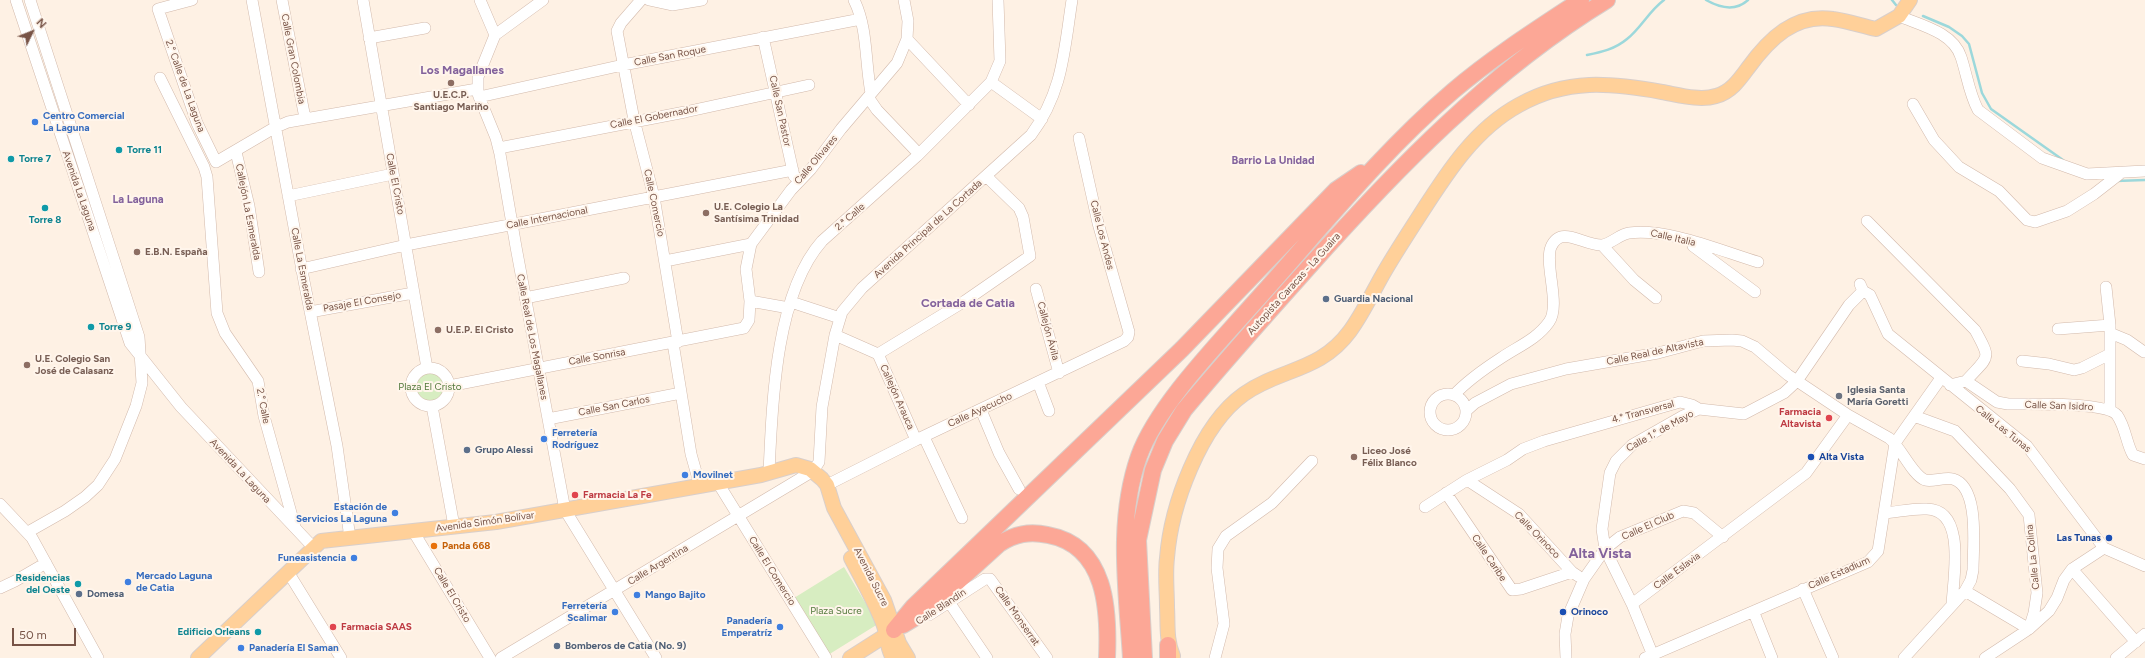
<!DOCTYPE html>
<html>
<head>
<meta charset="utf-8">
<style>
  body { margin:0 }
  #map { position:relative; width:2145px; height:658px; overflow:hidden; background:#fef1e4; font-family:Figtree,sans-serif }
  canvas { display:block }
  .north { position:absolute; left:12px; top:12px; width:40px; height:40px; -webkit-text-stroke:3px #fff5eb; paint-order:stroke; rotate:47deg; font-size:11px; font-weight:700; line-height:16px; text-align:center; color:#785447 }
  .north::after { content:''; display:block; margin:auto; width:14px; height:18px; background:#785447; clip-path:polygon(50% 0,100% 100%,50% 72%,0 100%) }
  .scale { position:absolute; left:12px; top:628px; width:64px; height:18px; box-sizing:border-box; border:2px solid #785447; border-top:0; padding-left:5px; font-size:12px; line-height:14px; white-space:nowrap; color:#785447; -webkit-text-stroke:3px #fff5eb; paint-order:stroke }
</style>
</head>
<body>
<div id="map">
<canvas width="2145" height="658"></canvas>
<div class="north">N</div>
<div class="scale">50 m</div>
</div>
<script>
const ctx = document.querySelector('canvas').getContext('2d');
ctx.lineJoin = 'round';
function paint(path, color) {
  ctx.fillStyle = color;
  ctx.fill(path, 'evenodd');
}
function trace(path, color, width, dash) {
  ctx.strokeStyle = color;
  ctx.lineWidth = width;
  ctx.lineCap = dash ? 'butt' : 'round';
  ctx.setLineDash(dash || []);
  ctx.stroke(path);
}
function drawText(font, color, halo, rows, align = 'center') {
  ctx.font = font + ' Figtree,sans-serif';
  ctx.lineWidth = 4;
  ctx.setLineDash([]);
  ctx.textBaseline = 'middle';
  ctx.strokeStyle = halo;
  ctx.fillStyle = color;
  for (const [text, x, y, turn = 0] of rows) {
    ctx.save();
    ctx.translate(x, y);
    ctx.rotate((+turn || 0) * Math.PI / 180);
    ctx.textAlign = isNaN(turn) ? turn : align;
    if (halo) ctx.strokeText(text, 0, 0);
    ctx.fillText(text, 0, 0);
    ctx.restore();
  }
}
const green = new Path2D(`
  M414 387a16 16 0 1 1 32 0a16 16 0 1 1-32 0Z
  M844,567L878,624L828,655L794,598Z`);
const stream = new Path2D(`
  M1706,0C1720,8 1735,12 1748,0
  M1892,0L1896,5
  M1923,16L1949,27L1962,36L1969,44L1982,93L1991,109L2063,160
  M1587,55C1602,52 1615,49 1627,39C1641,28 1649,11 1664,0
  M2116,181L2145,180`);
const minor = new Path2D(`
  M16,0L130,343L181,407L313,547
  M192,0L158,9L197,123L216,162L274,128L288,122L477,89
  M252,0L304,281L337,446L350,538
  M282,0L305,118
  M363,0L427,368
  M480,0L495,35L478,77V94L496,138L500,154L516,247L565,510L656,658
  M641,0L621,23L617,31L634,120L654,197L678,342
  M649,0L672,5L702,0
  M854,0C868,28 865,63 871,93
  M1899,16C1920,25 1953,32 1961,57C1967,75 1969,93 1978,110L2042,158L2087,174L2145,171
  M495,35L543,0
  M763,37L794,176
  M369,38L425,28
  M907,39L969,105
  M160,78L204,167L207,177L217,313L225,333L258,381L264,416L295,527
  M991,82L1042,119
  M479,97L623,65L861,19
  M868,97L877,110L919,154
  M1913,104L1934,140L1959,167L1999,191L2027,220L2035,222L2067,211L2094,194L2121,173
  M499,148L685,112L809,85
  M236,152L249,206L259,272
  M288,196L393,174
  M1867,221L1975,330C1992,361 1989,355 1966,381
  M1602,245L1634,280L1656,298
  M1693,246L1755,292
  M665,261L751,244
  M301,269L406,245L793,170
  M2106,287L2110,325V410
  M1036,289L1059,373
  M1863,291L1870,295L1888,334L2027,446L2104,548L2145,566
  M525,298L624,278
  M750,301L789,308
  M791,302L840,318
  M310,312L413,293
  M2058,329L2110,325
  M2110,333L2127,340L2144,352
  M835,335L878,354L916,440
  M673,343L691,454L700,486
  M878,354L965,301L1030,256L1023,217L1019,208L986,176
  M2022,361L2049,364L2074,370L2082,368L2110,354
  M411 387a19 19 0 1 1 38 0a19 19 0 1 1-38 0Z
  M1038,382L1049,411
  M1950,385L1966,381L1997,402L2008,404C2027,404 2107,402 2117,415C2126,428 2126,443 2133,455L2145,459
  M449,386L744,328L749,320L750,301L746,269L751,244L791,190L811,169L841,129L897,63L907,39L908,21L904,0
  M1430 412a18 18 0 1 1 36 0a18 18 0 1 1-36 0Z
  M1454,395C1468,380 1484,369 1501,358C1519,346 1537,339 1549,322C1561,305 1544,264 1551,247C1561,224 1584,246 1602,245C1611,244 1620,234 1629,233C1668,228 1721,251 1758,262
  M432,406L454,526
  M981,410L999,453L1019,489
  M1466,411L1475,403L1511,384L1566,369L1658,353L1703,341L1732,340L1742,341L1755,347L1788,375L1848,415L1889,438C1901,447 1912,475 1925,480C1933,482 1944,477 1953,479C1980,487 1973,547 1973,570L1971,580L1965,591L1904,658
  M1914,416L1955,431L2010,489L2029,515L2037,593L2034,613L2029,629L1985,658
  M548,419L681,393
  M924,437L962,518
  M769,473C772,406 775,294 822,241L917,156L991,82L1000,61L998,0
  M1467,480L1519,514L1572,572L1578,576
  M718,483L826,658
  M827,485L916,440L1124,341L1128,337L1129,332L1098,223L1079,138
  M1446,493L1512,590L1521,589L1572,572
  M0,504L32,538L98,658
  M1425,507L1467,480L1507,460L1523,449L1544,441L1680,402L1692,405L1699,409L1744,414L1784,393L1797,381L1849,305L1863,291L1860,284
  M1884,513C1898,512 1913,508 1927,509C1967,510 1953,579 1952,605
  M413,531L490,658
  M28,532L65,511L85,497L98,485L115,459L136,406L142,383L139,337L30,0
  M2072,569L2136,642
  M288,572L341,658
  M0,588L15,581L46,563
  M1803,589L1833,658
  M1965,591L2029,629L2049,611L2057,598L2064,580L2072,569L2104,548
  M949,602L987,658
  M1632,604L1806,473L1848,415
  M1754,613L1772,658
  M929,615L985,579H990L1047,658
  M501,658L813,471L819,462L822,407L835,335L842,312L862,288L1031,135C1063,92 1064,51 1072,0
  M1215,658L1224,624L1217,568L1218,549L1226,536L1272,503L1312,461
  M1566,658L1565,634L1568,616L1584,579L1605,549L1620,537L1683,511L1694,513L1723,537
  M1645,658L1868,562L1878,551L1895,443L1941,378
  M1654,658L1632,604L1605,549L1602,529L1610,473L1616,461L1632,445L1683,416L1699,409
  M2116,658L2145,634`);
const major = new Path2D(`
  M851,558C862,579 874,600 883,623C888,635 886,647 893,658
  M1173,656C1166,640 1168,624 1167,607C1167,591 1165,574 1167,558C1171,506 1200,425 1244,394C1281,368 1320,372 1350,331C1364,312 1374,289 1386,269C1396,252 1407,235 1418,218C1445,176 1473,130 1519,105C1567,78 1611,83 1662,92C1679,95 1700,101 1716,96C1731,92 1740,79 1748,68C1769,39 1795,13 1833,19C1848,21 1862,26 1876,29L1899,16L1910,0
  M198,658L321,541L496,522L761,475L796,465L810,469L822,479L827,485L834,508L884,600L899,643L908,658
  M850,658L894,630`);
const highway = new Path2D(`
  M903,625L923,613L999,544C1015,534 1029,531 1048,535C1107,546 1109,611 1107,658
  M894,630L913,607L1182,349L1336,190L1361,173
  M1131,658C1127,591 1116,521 1139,456C1157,406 1217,345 1253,304C1318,232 1379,154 1453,91C1493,57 1537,29 1581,0
  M1144,658L1138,540L1153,470L1165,441L1184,410C1224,362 1265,316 1307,269C1396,169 1492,70 1607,0
  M1168,658V645`);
const markers = [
  [451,83,4,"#8d6e63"],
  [35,122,4,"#3f7fe0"],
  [119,150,4,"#0f9aa8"],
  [11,159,4,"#0f9aa8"],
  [45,208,4,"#0f9aa8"],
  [706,213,4,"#8d6e63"],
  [137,252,4,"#8d6e63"],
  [1326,299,4,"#5c6f8a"],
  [91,327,4,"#0f9aa8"],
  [438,330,4,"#8d6e63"],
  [27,365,4,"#8d6e63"],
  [1839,396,4,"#6b7280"],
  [1829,418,4,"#e0444e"],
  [544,439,4,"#3f7fe0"],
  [467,450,4,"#5c6f8a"],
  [1354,457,4,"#8d6e63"],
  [1811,457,4,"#1a4fb4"],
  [685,475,4,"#3f7fe0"],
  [575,495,4,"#e0444e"],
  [395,513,4,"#3f7fe0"],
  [2109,538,4,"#1a4fb4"],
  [434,546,4,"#e8710a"],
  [354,558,4,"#3f7fe0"],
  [128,582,4,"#3f7fe0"],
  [78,584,4,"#0f9aa8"],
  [79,594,4,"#5c6f8a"],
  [637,595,4,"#3f7fe0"],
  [615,612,4,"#3f7fe0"],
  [1563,612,4,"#1a4fb4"],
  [333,627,4,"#e0444e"],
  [780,627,4,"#3f7fe0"],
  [258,632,4,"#0f9aa8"],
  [557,646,4,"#5c6f8a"],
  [241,648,4,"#3f7fe0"]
];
const streetNames = [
  ["Calle San Roque",670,56,-11],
  ["Calle Gran Colombia",293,59,79],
  ["2.° Calle de La Laguna",185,86,70],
  ["Calle San Pastor",780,111,78],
  ["Calle El Gobernador",654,117,-11],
  ["Calle Olivares",816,160,-50],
  ["Calle El Cristo",395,184,79],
  ["Avenida La Laguna",79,191,71],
  ["Calle Comercio",654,203,78],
  ["Callejón La Esmeralda",248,212,79],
  ["2.ª Calle",850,217,-41],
  ["Calle Internacional",547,218,-11],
  ["Avenida Principal de La Cortada",928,229,-42],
  ["Calle Los Andes",1102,235,76],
  ["Calle Italia",1673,238,13],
  ["Calle La Esmeralda",302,269,79],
  ["Autopista Caracas - La Guaira",1294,284,-48],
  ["Pasaje El Consejo",362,302,-10],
  ["Callejón Ávila",1048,331,75],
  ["Calle Real de Los Magallanes",532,337,79],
  ["Calle Real de Altavista",1655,352,-12],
  ["Calle Sonrisa",597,357,-10],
  ["Callejón Arauca",897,397,66],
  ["2.° Calle",263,406,79],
  ["Calle San Carlos",614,406,-11],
  ["Calle San Isidro",2059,406,2],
  ["Calle Ayacucho",980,410,-25],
  ["4.° Transversal",1643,412,-15],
  ["Calle Las Tunas",2003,429,39],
  ["Calle 1.° de Mayo",1660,431,-29],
  ["Avenida La Laguna",240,471,47],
  ["Avenida Simón Bolívar",485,522,-8],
  ["Calle El Club",1648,526,-24],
  ["Calle Orinoco",1537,535,46],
  ["Calle La Colina",2033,557,-96],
  ["Calle Caribe",1489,558,56],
  ["Calle Argentina",658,565,-31],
  ["Calle El Comercio",772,571,58],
  ["Calle Eslavia",1677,571,-36],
  ["Calle Estadium",1839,573,-24],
  ["Avenida Sucre",871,577,63],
  ["Calle El Cristo",452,595,59],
  ["Calle Blandín",941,607,-33],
  ["Calle Monserrat",1017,616,55]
];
const educationNames = [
  ["U.E.C.P.",451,95,"center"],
  ["Santiago Mariño",451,107,"center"],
  ["U.E. Colegio La",714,207],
  ["Santísima Trinidad",714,219],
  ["E.B.N. España",145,252],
  ["U.E.P. El Cristo",446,330],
  ["U.E. Colegio San",35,359],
  ["José de Calasanz",35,371],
  ["Liceo José",1362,451],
  ["Félix Blanco",1362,463]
];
const shopNames = [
  ["Centro Comercial",43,116],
  ["La Laguna",43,128],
  ["Ferretería",552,433],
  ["Rodríguez",552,445],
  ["Movilnet",693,475],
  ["Estación de",387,507,"right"],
  ["Servicios La Laguna",387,519,"right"],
  ["Funeasistencia",346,558,"right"],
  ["Mercado Laguna",136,576],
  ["de Catia",136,588],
  ["Mango Bajito",645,595],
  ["Ferretería",607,606,"right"],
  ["Scalimar",607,618,"right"],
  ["Panadería",772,621,"right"],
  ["Emperatríz",772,633,"right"],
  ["Panadería El Saman",249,648]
];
const cultureNames = [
  ["Torre 11",127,150],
  ["Torre 7",19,159],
  ["Torre 8",45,220,"center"],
  ["Torre 9",99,327],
  ["Residencias",70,578,"right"],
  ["del Oeste",70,590,"right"],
  ["Edificio Orleans",250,632,"right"]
];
const serviceNames = [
  ["Guardia Nacional",1334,299],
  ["Grupo Alessi",475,450],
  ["Domesa",87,594],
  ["Bomberos de Catia (No. 9)",565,646]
];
const parkNames = [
  ["Plaza El Cristo",430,387],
  ["Plaza Sucre",836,611]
];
const worshipNames = [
  ["Iglesia Santa",1847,390],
  ["María Goretti",1847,402]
];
const healthNames = [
  ["Farmacia",1821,412,"right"],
  ["Altavista",1821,424,"right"],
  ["Farmacia La Fe",583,495],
  ["Farmacia SAAS",341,627]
];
const transitNames = [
  ["Alta Vista",1819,457],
  ["Las Tunas",2101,538,"right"],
  ["Orinoco",1571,612]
];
const foodNames = [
  ["Panda 668",442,546]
];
const neighbourhoodNames = [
  ["Barrio La Unidad",1273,161],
  ["La Laguna",138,200]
];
const quarterNames = [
  ["Los Magallanes",462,70],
  ["Cortada de Catia",968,303]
];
const districtNames = [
  ["Alta Vista",1600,554]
];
paint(green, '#d7edc1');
trace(stream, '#9cd8db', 2.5);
trace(minor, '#d2b9ab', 12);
trace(major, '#d9cfcb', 16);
trace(highway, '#d9cfcb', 18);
trace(minor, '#fff', 11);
trace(major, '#ffd099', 14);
trace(highway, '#fca796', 16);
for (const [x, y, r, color] of markers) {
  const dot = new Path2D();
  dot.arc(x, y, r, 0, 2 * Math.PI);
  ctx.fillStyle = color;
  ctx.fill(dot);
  trace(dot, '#fff5eb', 1.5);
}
drawText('10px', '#785447', '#fff5eb', streetNames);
drawText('bold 10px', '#785e54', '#fff5eb', educationNames, 'left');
drawText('bold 10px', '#366cbe', '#fff5eb', shopNames, 'left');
drawText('bold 10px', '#0d838f', '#fff5eb', cultureNames, 'left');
drawText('bold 10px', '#4e5e75', '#fff5eb', serviceNames, 'left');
drawText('10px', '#53793c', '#fff5eb', parkNames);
drawText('bold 10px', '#5b616d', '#fff5eb', worshipNames, 'left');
drawText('bold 10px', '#be3a42', '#fff5eb', healthNames, 'left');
drawText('bold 10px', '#164399', '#fff5eb', transitNames, 'left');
drawText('bold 10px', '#c56008', '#fff5eb', foodNames, 'left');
drawText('bold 11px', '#83629c', '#fff5eb', neighbourhoodNames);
drawText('bold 12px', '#83629c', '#fff5eb', quarterNames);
drawText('bold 14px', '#83629c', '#fff5eb', districtNames);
</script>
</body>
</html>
